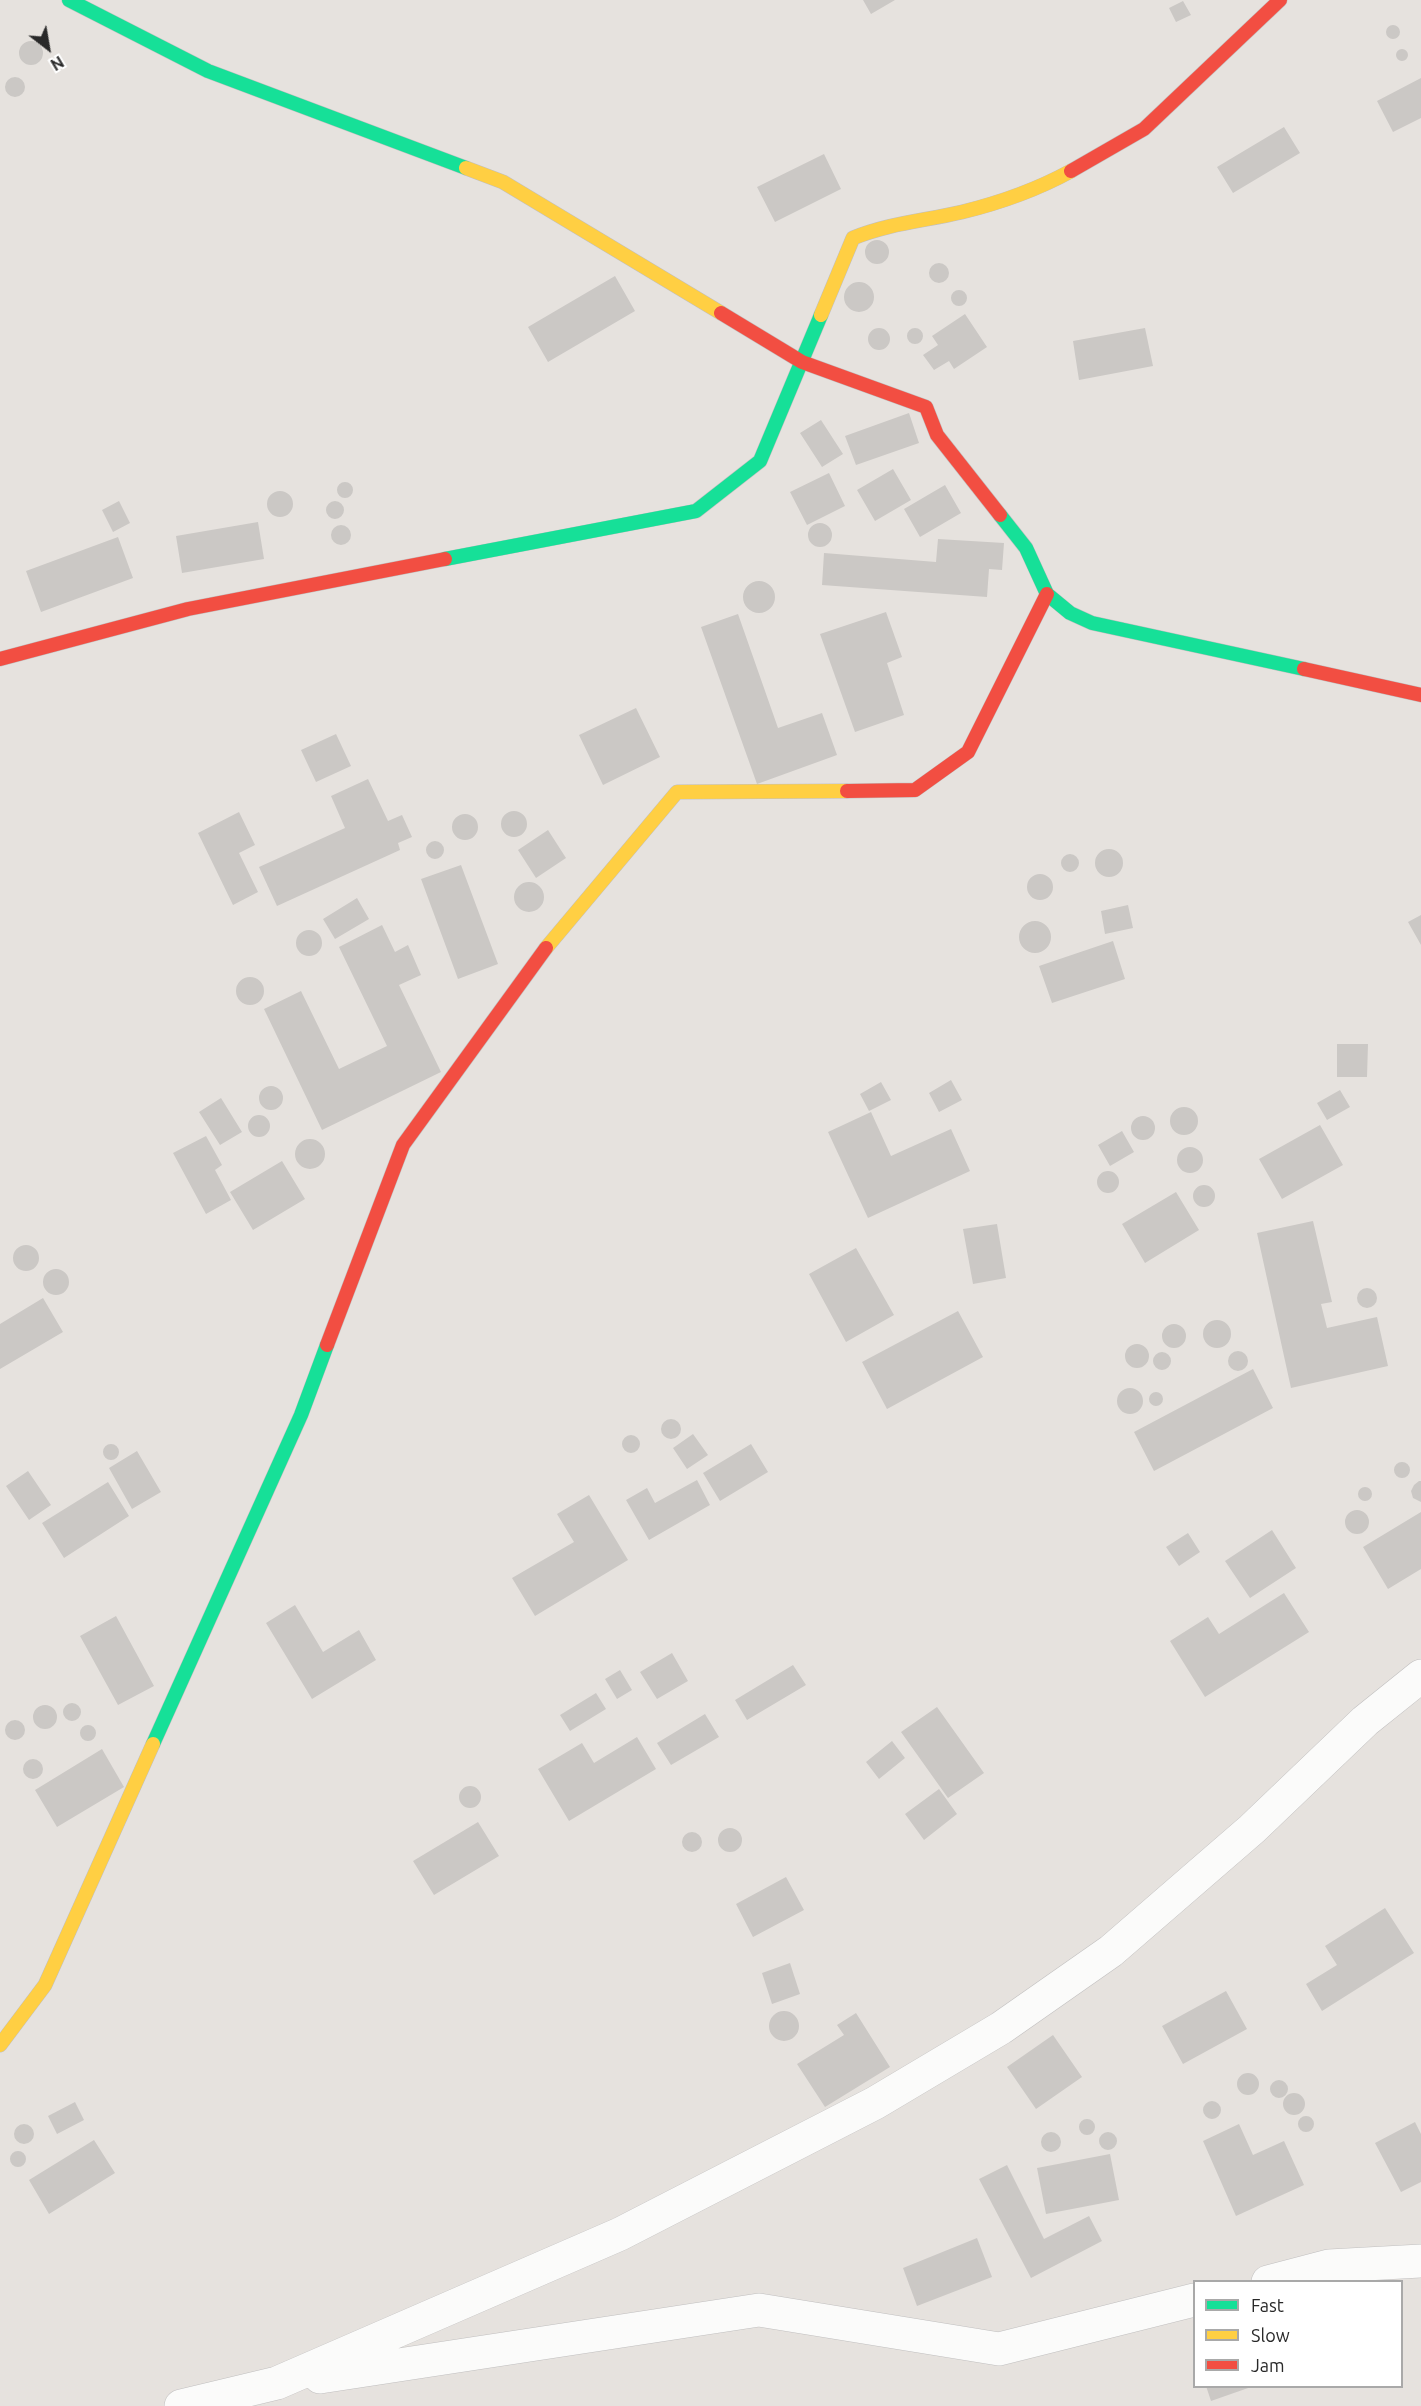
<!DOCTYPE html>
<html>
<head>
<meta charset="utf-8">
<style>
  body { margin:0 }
  #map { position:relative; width:1421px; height:2406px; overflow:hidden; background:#e6e2de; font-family:Ubuntu,sans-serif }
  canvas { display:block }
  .legend { position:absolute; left:1193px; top:2280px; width:210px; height:108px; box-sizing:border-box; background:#fff; border:2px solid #a9a9a9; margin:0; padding:8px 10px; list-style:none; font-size:18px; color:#292929 }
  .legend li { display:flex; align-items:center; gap:12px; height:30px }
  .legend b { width:30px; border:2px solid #a9a9a9 }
  .north { position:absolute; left:18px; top:18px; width:60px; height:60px; -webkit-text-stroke:4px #fff; paint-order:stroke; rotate:149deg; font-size:16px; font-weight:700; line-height:24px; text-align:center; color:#292929 }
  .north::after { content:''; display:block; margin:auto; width:21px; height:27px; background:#292929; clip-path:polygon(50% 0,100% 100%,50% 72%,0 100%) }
</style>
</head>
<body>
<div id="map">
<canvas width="1421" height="2406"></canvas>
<ul class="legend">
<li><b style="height:8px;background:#16e098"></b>Fast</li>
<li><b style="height:8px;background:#ffcf43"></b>Slow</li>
<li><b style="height:8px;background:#f24e42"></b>Jam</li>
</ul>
<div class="north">N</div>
</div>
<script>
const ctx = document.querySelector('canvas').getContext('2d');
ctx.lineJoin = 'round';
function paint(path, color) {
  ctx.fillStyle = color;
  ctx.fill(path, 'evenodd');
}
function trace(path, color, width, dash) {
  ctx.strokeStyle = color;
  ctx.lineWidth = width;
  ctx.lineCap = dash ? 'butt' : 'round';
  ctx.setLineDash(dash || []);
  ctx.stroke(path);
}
const building = new Path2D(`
  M863,0H895L871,14Z
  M1183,1L1191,15L1176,22L1169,8Z
  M1386 32a7 7 0 1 1 14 0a7 7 0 1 1-14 0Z
  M19 53a12 12 0 1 1 24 0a12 12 0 1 1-24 0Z
  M1396 55a6 6 0 1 1 12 0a6 6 0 1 1-12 0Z
  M5 87a10 10 0 1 1 20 0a10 10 0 1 1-20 0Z
  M1421,78V118L1393,132L1377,101Z
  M1284,127L1300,153L1233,193L1217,167Z
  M824,154L841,189L775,222L757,187Z
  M865 252a12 12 0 1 1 24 0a12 12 0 1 1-24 0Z
  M929 273a10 10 0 1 1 20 0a10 10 0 1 1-20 0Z
  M615,276L635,311L548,362L528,327Z
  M844 297a15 15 0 1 1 30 0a15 15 0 1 1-30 0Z
  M951 298a8 8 0 1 1 16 0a8 8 0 1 1-16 0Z
  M965,314L987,347L954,369L949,361L934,370L923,355L938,345L932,336Z
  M1145,328L1153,366L1079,380L1073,341Z
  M907 336a8 8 0 1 1 16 0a8 8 0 1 1-16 0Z
  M868 339a11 11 0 1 1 22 0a11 11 0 1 1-22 0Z
  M909,413L919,443L856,465L845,436Z
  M821,420L843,454L822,467L800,433Z
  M893,469L911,500L875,521L857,490Z
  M829,473L845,506L807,525L790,492Z
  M337 490a8 8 0 1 1 16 0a8 8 0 1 1-16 0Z
  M945,485L961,513L920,537L904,509Z
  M267 504a13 13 0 1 1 26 0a13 13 0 1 1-26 0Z
  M326 510a9 9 0 1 1 18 0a9 9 0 1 1-18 0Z
  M119,501L130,523L113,532L102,510Z
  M258,522L264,559L182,573L176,536Z
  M808 535a12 12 0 1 1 24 0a12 12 0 1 1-24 0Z
  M331 535a10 10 0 1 1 20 0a10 10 0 1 1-20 0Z
  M118,537L133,578L41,612L26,571Z
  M938,539L1004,543L1002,570L989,569L987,597L822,585L824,553L936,562Z
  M743 597a16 16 0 1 1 32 0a16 16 0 1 1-32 0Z
  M886,612L902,657L887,663L904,715L855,732L820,634Z
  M738,614L778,728L822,713L837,755L757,784L701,627Z
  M636,708L660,757L603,785L579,735Z
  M336,734L351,766L316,782L301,750Z
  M368,779L388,821L402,815L412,837L398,843L400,850L277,906L259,867L345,828L331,796Z
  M501 824a13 13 0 1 1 26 0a13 13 0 1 1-26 0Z
  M239,812L255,845L239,853L258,892L233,905L198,833Z
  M452 827a13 13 0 1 1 26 0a13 13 0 1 1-26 0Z
  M548,830L566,858L536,878L518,850Z
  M426 850a9 9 0 1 1 18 0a9 9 0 1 1-18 0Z
  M1095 863a14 14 0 1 1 28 0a14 14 0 1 1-28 0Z
  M1061 863a9 9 0 1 1 18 0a9 9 0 1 1-18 0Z
  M461,865L498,964L458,979L421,879Z
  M1027 887a13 13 0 1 1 26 0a13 13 0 1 1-26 0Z
  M514 897a15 15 0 1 1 30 0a15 15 0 1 1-30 0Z
  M357,898L369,919L335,939L323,919Z
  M1128,905L1133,928L1105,934L1101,911Z
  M1421,915V945L1408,922Z
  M1019 937a16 16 0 1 1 32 0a16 16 0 1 1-32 0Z
  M382,925L395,952L408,945L421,975L399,985L441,1072L322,1130L264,1009L301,991L339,1069L387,1046L339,947Z
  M296 943a13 13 0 1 1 26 0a13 13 0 1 1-26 0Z
  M1113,941L1125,979L1052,1003L1039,966Z
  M236 991a14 14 0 1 1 28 0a14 14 0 1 1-28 0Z
  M1337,1044H1368L1367,1077H1337Z
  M951,1080L962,1100L939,1112L929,1093Z
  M881,1082L891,1100L869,1111L860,1094Z
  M259 1098a12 12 0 1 1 24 0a12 12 0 1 1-24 0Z
  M1340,1090L1350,1107L1327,1120L1317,1103Z
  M221,1098L242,1132L220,1145L199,1112Z
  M1170 1121a14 14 0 1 1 28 0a14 14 0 1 1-28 0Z
  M871,1112L891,1156L951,1129L970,1171L868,1218L828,1132Z
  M248 1126a11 11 0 1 1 22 0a11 11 0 1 1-22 0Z
  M1131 1128a12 12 0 1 1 24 0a12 12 0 1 1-24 0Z
  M1320,1125L1343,1165L1282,1199L1259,1159Z
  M1122,1131L1134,1152L1110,1166L1098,1145Z
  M206,1136L222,1165L215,1170L231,1200L206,1214L173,1153Z
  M295 1154a15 15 0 1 1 30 0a15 15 0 1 1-30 0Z
  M1177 1160a13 13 0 1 1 26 0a13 13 0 1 1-26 0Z
  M282,1161L305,1199L253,1230L230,1192Z
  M1097 1182a11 11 0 1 1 22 0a11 11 0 1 1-22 0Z
  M1193 1196a11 11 0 1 1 22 0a11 11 0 1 1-22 0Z
  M1176,1192L1199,1230L1145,1263L1122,1224Z
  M1313,1221L1332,1302L1321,1304L1327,1328L1377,1317L1388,1366L1291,1388L1257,1233Z
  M997,1224L1006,1278L973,1284L963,1229Z
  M13 1258a13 13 0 1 1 26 0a13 13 0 1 1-26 0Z
  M856,1248L894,1315L846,1342L809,1274Z
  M43 1282a13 13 0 1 1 26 0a13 13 0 1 1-26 0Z
  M1357 1298a10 10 0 1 1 20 0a10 10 0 1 1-20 0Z
  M43,1298L63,1332L0,1369V1324Z
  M958,1311L983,1357L887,1409L862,1362Z
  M1203 1334a14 14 0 1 1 28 0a14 14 0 1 1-28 0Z
  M1162 1336a12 12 0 1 1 24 0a12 12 0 1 1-24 0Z
  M1125 1356a12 12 0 1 1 24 0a12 12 0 1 1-24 0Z
  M1228 1361a10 10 0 1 1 20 0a10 10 0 1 1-20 0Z
  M1153 1361a9 9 0 1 1 18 0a9 9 0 1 1-18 0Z
  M1253,1369L1273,1408L1154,1471L1134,1432Z
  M1117 1401a13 13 0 1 1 26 0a13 13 0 1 1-26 0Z
  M1149 1399a7 7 0 1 1 14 0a7 7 0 1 1-14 0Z
  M661 1429a10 10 0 1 1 20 0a10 10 0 1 1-20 0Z
  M693,1434L708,1455L687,1469L673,1448Z
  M622 1444a9 9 0 1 1 18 0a9 9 0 1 1-18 0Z
  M751,1444L768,1472L720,1501L703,1473Z
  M103 1452a8 8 0 1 1 16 0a8 8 0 1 1-16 0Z
  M137,1451L161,1492L132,1509L109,1468Z
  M1394 1470a8 8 0 1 1 16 0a8 8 0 1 1-16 0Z
  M28,1471L51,1505L29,1520L6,1486Z
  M697,1480L710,1505L649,1540L626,1500L647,1488L655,1503Z
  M1419,1481H1421V1502L1413,1498L1411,1491L1414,1485Z
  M108,1482L129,1516L64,1558L42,1523Z
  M1358 1494a7 7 0 1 1 14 0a7 7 0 1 1-14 0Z
  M589,1495L628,1560L535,1616L512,1578L574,1542L557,1514Z
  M1345 1522a12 12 0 1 1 24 0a12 12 0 1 1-24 0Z
  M1421,1512V1569L1388,1589L1363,1547Z
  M1272,1530L1296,1568L1250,1598L1225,1561Z
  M1188,1533L1200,1552L1179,1566L1166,1547Z
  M1284,1593L1309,1632L1205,1697L1170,1641L1208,1617L1219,1634Z
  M295,1605L323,1652L359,1630L376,1660L312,1699L266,1623Z
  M116,1616L154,1686L118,1705L80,1636Z
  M672,1653L688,1681L657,1699L640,1672Z
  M793,1665L806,1685L747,1720L735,1700Z
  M620,1670L632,1690L617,1699L605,1679Z
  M596,1693L606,1709L570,1731L560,1715Z
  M63 1712a9 9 0 1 1 18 0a9 9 0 1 1-18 0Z
  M33 1717a12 12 0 1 1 24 0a12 12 0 1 1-24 0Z
  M937,1707L984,1773L948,1798L901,1732Z
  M705,1714L719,1737L671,1765L657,1743Z
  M5 1730a10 10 0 1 1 20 0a10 10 0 1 1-20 0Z
  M80 1733a8 8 0 1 1 16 0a8 8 0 1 1-16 0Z
  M637,1737L656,1769L569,1821L538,1769L582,1743L594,1763Z
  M892,1741L905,1758L879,1779L866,1762Z
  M102,1749L124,1787L57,1827L35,1790Z
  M23 1769a10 10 0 1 1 20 0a10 10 0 1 1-20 0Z
  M459 1797a11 11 0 1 1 22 0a11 11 0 1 1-22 0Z
  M939,1789L957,1814L924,1840L905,1814Z
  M478,1822L499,1856L434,1895L413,1861Z
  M718 1840a12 12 0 1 1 24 0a12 12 0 1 1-24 0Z
  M682 1842a10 10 0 1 1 20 0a10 10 0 1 1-20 0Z
  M786,1877L804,1910L753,1937L736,1904Z
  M1385,1908L1414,1953L1322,2011L1306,1984L1337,1965L1325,1946Z
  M790,1963L800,1994L772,2004L762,1973Z
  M1226,1991L1247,2029L1183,2064L1162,2026Z
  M769 2026a15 15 0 1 1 30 0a15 15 0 1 1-30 0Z
  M856,2013L890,2067L825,2107L797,2064L844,2035L837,2025Z
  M1053,2035L1082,2077L1036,2109L1007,2067Z
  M1237 2084a11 11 0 1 1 22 0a11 11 0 1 1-22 0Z
  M1270 2089a9 9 0 1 1 18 0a9 9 0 1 1-18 0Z
  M1283 2104a11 11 0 1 1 22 0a11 11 0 1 1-22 0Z
  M1203 2110a9 9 0 1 1 18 0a9 9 0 1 1-18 0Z
  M75,2102L84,2120L57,2134L48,2116Z
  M1298 2124a8 8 0 1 1 16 0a8 8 0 1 1-16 0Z
  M1079 2127a8 8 0 1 1 16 0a8 8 0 1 1-16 0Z
  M1415,2122L1421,2134V2182L1401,2192L1375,2143Z
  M14 2134a10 10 0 1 1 20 0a10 10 0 1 1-20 0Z
  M1239,2124L1253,2155L1284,2141L1304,2185L1236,2216L1203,2141Z
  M1099 2141a9 9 0 1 1 18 0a9 9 0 1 1-18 0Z
  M1041 2142a10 10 0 1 1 20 0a10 10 0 1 1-20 0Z
  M94,2140L115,2173L49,2214L29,2180Z
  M10 2159a8 8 0 1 1 16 0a8 8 0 1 1-16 0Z
  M1110,2154L1119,2200L1046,2214L1037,2168Z
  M1007,2165L1044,2239L1089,2216L1102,2241L1031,2278L979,2179Z
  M977,2238L992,2277L917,2306L903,2268Z
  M1206,2386H1251V2387L1211,2401Z`);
const street = new Path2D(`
  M1268,2282L1329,2266L1421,2261
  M320,2377L759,2310L999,2349L1194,2300
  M181,2406L277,2383L620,2234L875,2103L1001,2028L1111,1951L1252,1829L1365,1721L1421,1676`);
const fast = new Path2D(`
  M69,0L208,71L466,168
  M1000,515L1026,548L1047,594L1070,613L1092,623L1304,669
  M445,559L696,511L760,461L821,315
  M153,1744L301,1415L327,1345`);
const slow = new Path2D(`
  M466,168L503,182L721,313
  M821,315L853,238C890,223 924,221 962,212C999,203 1038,189 1071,171
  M546,948L677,792L847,791
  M0,2045L45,1985L153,1744`);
const jam = new Path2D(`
  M1071,171L1144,129L1280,0
  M721,313L802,362L926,407L937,435L1000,515
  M0,659L188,609L445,559
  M1304,669L1421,695
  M847,791L915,790L968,752L1047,594
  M327,1345L403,1145L546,948`);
paint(building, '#cbc8c5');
trace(street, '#c0bfbf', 34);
trace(fast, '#c0bfbf', 15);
trace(slow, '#c0bfbf', 15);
trace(jam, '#c0bfbf', 15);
trace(street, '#fbfbfa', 33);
trace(fast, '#16e098', 14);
trace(slow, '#ffcf43', 14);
trace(jam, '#f24e42', 14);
</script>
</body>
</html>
